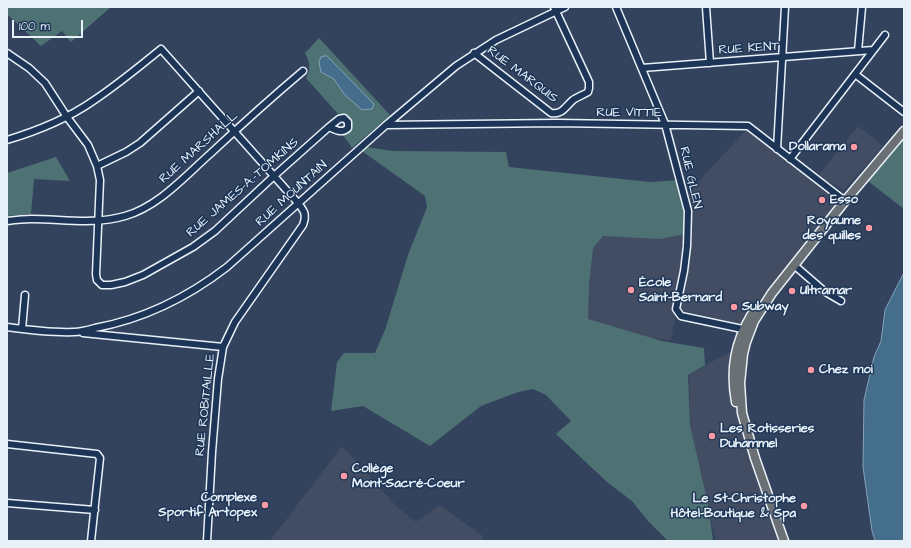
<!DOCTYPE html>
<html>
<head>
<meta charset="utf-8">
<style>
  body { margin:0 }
  #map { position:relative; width:911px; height:548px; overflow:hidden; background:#33435e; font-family:"Architects Daughter",sans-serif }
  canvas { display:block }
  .frame { position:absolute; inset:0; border:8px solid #e8f1f8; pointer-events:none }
  .scale { position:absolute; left:12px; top:20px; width:71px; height:18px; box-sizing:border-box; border:2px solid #e8f1f8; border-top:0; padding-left:5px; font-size:12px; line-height:14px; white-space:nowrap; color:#e8f1f8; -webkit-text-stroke:3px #1d3557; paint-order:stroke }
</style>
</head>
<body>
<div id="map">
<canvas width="911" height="548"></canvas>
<div class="frame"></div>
<div class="scale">100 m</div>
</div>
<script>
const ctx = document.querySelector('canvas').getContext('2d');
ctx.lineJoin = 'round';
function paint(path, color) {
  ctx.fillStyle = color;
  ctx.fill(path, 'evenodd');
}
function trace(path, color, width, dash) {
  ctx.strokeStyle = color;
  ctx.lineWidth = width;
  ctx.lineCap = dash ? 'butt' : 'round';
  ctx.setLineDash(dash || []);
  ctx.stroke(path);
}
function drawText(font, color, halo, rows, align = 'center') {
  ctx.font = font + ' "Architects Daughter",sans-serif';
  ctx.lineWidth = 3;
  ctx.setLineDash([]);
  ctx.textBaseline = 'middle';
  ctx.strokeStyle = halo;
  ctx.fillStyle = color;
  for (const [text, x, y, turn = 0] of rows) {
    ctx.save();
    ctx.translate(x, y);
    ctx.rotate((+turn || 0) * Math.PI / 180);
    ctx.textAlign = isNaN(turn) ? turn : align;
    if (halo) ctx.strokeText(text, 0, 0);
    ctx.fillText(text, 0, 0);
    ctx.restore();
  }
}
const built = new Path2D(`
  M858,126L883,146L844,190L818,176Z
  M748,128L843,202L741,324L680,310L690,261L691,236L687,194Z
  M588,209L688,211L687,246L671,340L578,330Z
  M734,350L735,404L780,541H716L690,426L689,374Z
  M342,446L398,508L416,522L439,505L483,536L482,541H270Z`);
const green = new Path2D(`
  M7,7H111L71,42L62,31L41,46L7,14Z
  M319,38L390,115L352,148L343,135L350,132C354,123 350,113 339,115L306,78C311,69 310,62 305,53Z
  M904,138V209L868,181Z
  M367,147L393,151L506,152L509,167L650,182L683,180L689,233L661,239L603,236L593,248L589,284L588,319L662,341L704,348L705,365L688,375L690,425L709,509L713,541H668L648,521L632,501L607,482L556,434L571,421L546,395L533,389L518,392L481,406L430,446L363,406L331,411L337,362L344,353H375L385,330L408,255L427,207L425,196L362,151Z
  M56,157L70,181L34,179L31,214L7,216V173Z`);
const water = new Path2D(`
  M327,56L374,104L372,109L362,110L344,94L334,79L321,72L319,62L321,57Z
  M904,273V541H875L872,531L863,467L864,400L874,357L881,341L885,310Z`);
const minor = new Path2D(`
  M616,7L665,124L688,211L687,246L684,271L676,309L681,316L747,330
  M706,7L710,63
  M858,51L862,7
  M7,53L29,68L45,83L67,117L88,145L97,166L100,180L96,274L97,280L102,285H111L125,282L143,275L193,247L215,231L274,176L329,127L339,119L344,118L348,122V128C342,134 336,130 329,127
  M474,53L551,113C562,115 565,107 573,100C577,97 583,95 588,92L589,88V82L554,7
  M642,68L873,50
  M855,74L904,112
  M386,125L557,123L748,126L845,201
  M7,140C37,131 67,119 93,101C117,85 139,67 161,49L298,203C304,211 307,214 303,225L235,322L223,347L218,379L212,452L207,541
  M777,149L785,7
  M790,159L885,35
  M97,166L126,152L140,143L199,91
  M7,221C15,220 23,219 31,219C63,219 94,225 125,216C159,206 184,177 210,154C240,126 271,98 303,71
  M794,265L824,291L841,301
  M7,327C29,330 52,333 74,332C81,332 88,330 95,328C144,319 188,297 227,267L386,125L456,66L496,40L565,7
  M22,329L25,295
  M83,333L223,347
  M7,444L97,454L100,458L91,541
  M7,503L95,510`);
const major = new Path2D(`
  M736,402C730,369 735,342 752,314
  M784,541L755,458L742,413L740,383L743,354L746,342L754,321L772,293L845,201L904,131`);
const markers = [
  [854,147,4,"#ff9aa2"],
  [822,200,4,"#ff9aa2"],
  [869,228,4,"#ff9aa2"],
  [631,290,4,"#ff9aa2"],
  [792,291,4,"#ff9aa2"],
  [734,307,4,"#ff9aa2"],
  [811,370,4,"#ff9aa2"],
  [712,436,4,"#ff9aa2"],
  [344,476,4,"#ff9aa2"],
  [265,505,4,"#ff9aa2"],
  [804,506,4,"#ff9aa2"]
];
const streetNames = [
  ["RUE KENT",749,49,-4],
  ["RUE MARQUIS",522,75,37],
  ["RUE VITTIE",629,113],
  ["RUE MARSHALL",199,148,-42],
  ["RUE GLEN",690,178,77],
  ["RUE JAMES-A.-TOMKINS",243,188,-41],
  ["RUE MOUNTAIN",292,194,-42],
  ["RUE ROBITAILLE",206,405,-84]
];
const poiNames = [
  ["Dollarama",846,147,"right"],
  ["Esso",830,200],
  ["Royaume",861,221,"right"],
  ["des quilles",861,236,"right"],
  ["École",639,283],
  ["Saint-Bernard",639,298],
  ["Ultramar",800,291],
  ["Subway",742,307],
  ["Chez moi",819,370],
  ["Les Rotisseries",720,429],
  ["Duhammel",720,444],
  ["Collège",352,469],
  ["Mont-Sacré-Coeur",352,484],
  ["Complexe",257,498,"right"],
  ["Sportif Artopex",257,513,"right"],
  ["Le St-Christophe",796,499,"right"],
  ["Hôtel-Boutique & Spa",796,514,"right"]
];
paint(built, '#424d63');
paint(green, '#4e7273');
paint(water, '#446e8b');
trace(water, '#86a2b7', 1);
trace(minor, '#e8f1f8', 9);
trace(major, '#e8f1f8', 11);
trace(minor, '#1d3557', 6);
trace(major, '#6b7074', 8);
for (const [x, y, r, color] of markers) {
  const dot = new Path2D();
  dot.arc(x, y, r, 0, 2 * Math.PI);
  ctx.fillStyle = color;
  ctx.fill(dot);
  trace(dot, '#1d3557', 1.5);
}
drawText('13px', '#e8f1f8', '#1d3557', streetNames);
drawText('bold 13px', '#e8f1f8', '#1d3557', poiNames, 'left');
</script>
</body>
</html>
